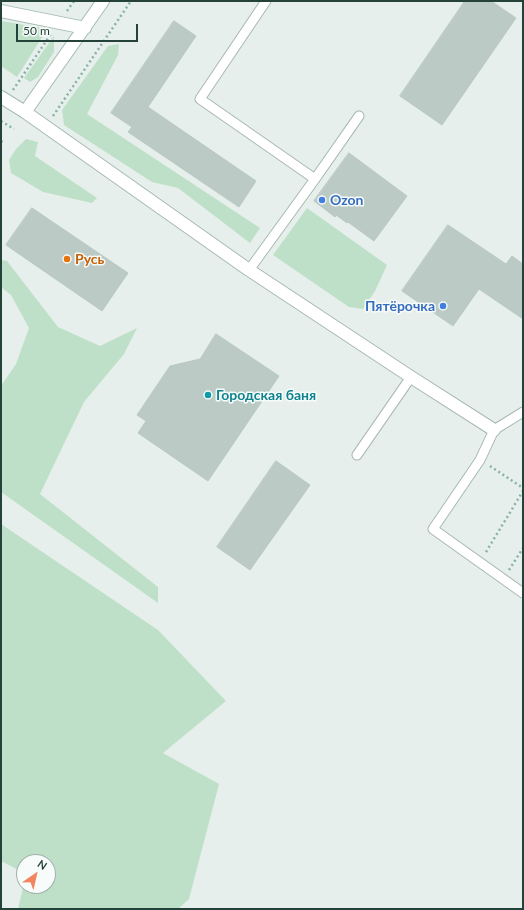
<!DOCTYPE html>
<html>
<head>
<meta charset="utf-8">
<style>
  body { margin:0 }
  #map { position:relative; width:524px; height:910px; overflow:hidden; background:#e6efeb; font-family:Lato,sans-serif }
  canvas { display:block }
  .frame { position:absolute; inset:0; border:2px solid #24423a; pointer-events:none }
  .north { position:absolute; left:16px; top:854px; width:40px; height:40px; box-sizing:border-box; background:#f7fbf9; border:1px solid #a3b1ad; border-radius:50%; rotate:34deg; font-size:11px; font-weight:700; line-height:16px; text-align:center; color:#24423a }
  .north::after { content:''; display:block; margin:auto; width:14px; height:18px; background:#f4845f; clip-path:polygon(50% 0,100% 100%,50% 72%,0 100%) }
  .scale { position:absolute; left:16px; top:24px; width:122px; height:18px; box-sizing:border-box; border:2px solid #24423a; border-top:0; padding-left:5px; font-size:12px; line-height:14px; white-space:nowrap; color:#24423a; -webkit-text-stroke:3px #f7fbf9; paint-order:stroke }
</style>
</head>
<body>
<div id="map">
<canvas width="524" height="910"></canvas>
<div class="frame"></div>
<div class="north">N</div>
<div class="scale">50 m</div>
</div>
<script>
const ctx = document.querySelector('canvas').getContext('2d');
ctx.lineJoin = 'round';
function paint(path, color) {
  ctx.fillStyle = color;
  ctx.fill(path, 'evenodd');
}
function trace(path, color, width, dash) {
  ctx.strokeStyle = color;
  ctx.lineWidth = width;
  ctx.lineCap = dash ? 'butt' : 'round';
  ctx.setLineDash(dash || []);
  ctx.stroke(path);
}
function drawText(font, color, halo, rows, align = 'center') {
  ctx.font = font + ' Lato,sans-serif';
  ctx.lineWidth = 3;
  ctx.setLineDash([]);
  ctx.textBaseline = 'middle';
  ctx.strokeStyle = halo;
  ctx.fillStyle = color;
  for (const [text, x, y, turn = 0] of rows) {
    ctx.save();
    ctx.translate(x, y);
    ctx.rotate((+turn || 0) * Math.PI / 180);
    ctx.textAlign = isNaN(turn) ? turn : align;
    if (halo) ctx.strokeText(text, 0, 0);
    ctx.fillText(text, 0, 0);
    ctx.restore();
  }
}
const green = new Path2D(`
  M1,21L38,27L46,31L17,77L1,66Z
  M54,36V52L38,77L30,82L24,78Z
  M119,44L118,55L87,114L260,228L250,243L178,188L152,182L64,125L62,110L108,46Z
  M26,139L38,142L35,156L97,198L92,203L43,192L11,173L9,160L16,149Z
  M307,208L387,265L375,291L363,309L349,307L273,255Z
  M1,260L7,261L58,327L100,346L137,328L124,354L84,402L40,494L158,587V603L1,492V386L16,364L29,328L11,295L1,287Z
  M1,524L158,630L226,701L163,753L219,784L189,899L178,909H18L24,883V886H48V862H24V873L1,861Z`);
const building = new Path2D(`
  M465,1H491L516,18L442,125L400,96Z
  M174,21L196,36L148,107L256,181L239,207L128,132L132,127L111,113Z
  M349,153L407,196L374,241L348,222L347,223L336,215L335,217L314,201Z
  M32,208L128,273L102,311L6,245Z
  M448,225L506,264L512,256L523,264V319L479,289L453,326L402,291Z
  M216,334L279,376L208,481L138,433L146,421L137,415L170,366L200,359Z
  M276,461L310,485L250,570L217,547Z`);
const path = new Path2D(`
  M67,11L74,1
  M13,90L51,34
  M53,116L131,1
  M1,121L14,129
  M1,141L4,144
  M490,466L523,488
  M486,552L523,491
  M509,570L523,548`);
const lane = new Path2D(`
  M266,1L200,99L315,179
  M249,270L315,179L359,116
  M523,412L494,430L480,460L433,529L523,593
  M357,455L411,377`);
const street = new Path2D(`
  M25,112L249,270L411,377L494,430`);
const secondary = new Path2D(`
  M1,11L85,28
  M1,97L25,112L103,1`);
const markers = [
  [322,200,4,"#3f7fe0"],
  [67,259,4,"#e8710a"],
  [443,306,4,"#3f7fe0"],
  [208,395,4,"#0f9aa8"]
];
const shopNames = [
  ["Ozon",330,200],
  ["Пятёрочка",435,306,"right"]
];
const foodNames = [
  ["Русь",75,259]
];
const cultureNames = [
  ["Городская баня",216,395]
];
paint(green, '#bfe0c8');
paint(building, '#bbcac4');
trace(building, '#b8c9c2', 1);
trace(lane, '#a8b8b2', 11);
trace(street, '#a8b8b2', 14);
trace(secondary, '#a4bbb3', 14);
trace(path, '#86b3a5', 2.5, [2, 3]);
trace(lane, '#fff', 9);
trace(street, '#fff', 12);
trace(secondary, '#fff', 12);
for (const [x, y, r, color] of markers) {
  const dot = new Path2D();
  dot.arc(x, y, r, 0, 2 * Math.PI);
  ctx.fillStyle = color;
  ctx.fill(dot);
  trace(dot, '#f7fbf9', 1.5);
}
drawText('bold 14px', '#366cbe', '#f7fbf9', shopNames, 'left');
drawText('bold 14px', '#c56008', '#f7fbf9', foodNames, 'left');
drawText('bold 14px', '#0d838f', '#f7fbf9', cultureNames, 'left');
</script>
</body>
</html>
